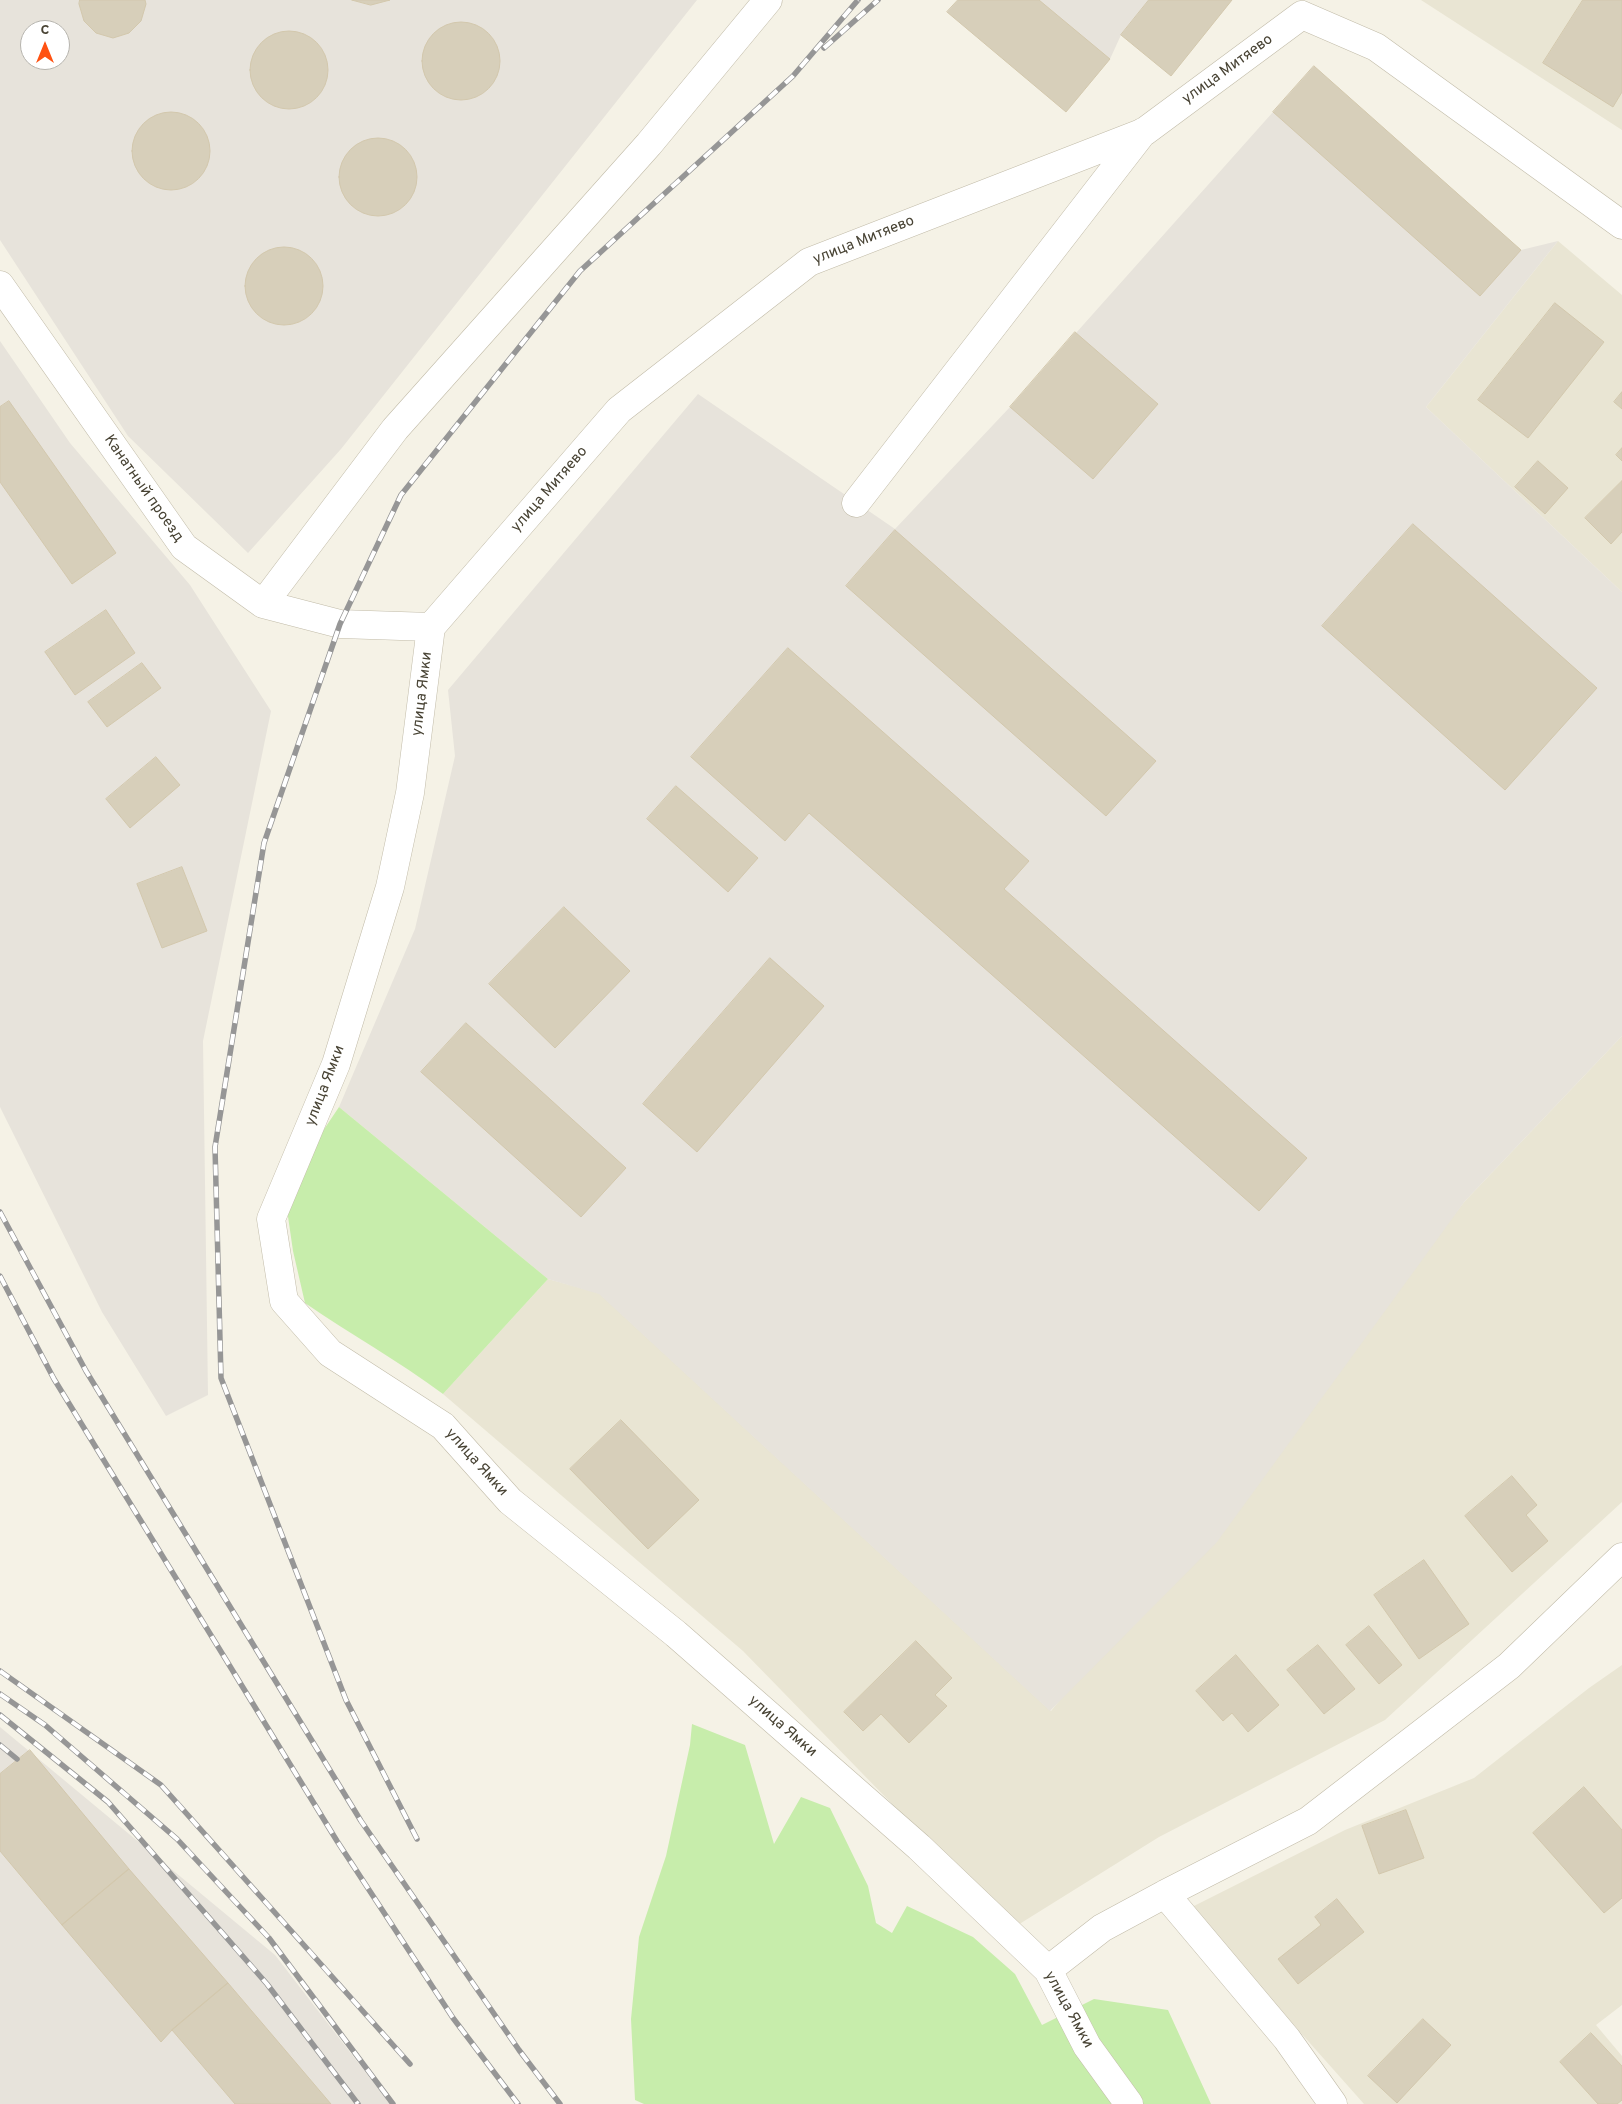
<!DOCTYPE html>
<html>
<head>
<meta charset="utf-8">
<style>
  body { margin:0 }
  #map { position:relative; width:1622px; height:2104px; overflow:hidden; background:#f5f2e6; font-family:Overpass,sans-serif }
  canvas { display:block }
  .north { position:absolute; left:20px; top:20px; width:50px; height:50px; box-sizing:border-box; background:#fff; border:1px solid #b6b4ae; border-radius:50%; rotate:0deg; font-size:14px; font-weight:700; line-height:20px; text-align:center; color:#484334 }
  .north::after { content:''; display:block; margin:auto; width:18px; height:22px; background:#ff5212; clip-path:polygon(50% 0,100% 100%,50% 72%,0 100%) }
</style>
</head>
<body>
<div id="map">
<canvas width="1622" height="2104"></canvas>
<div class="north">С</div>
</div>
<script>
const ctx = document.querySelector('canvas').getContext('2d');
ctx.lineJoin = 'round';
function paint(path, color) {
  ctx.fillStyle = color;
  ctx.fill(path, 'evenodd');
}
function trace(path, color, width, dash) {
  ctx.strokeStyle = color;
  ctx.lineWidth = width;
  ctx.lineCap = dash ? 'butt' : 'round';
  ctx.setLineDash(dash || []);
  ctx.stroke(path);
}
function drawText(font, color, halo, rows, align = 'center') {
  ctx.font = font + ' Overpass,sans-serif';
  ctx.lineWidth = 4.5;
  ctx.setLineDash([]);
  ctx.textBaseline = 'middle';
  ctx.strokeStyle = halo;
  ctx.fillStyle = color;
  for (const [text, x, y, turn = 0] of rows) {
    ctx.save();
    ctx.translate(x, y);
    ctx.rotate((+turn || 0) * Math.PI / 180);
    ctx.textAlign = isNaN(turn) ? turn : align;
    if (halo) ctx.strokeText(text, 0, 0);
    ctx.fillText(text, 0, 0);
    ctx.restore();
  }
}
const residential = new Path2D(`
  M1421,0H1622V130Z
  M1558,241L1622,295V592L1426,407Z
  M1622,1036V1502L1385,1720L1159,1837L1013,1928L743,1651L443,1394L548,1279L599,1293L1051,1711L1465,1201Z
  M1622,1665V2005L1596,2025L1622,2056V2104H1364L1190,1908L1345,1830L1474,1778L1589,1688Z`);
const industrial = new Path2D(`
  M0,0H697L341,449L248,553L128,436L0,240ZM30,30H60V60H30Z
  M958,0H1232L1171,76L1121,35L1110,59L1066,112L947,12Z
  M1314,66L1521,250L1558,241L1426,407L1622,592V1036L1465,1201L1217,1542L1050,1711L599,1294L548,1279L339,1107L415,929L455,756L448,690L698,394L895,529L1010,407Z
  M0,341L70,443L190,585L271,711L203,1041L208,1395L166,1416L102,1312L0,1107Z
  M0,1727L275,1955L390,2104H0Z`);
const green = new Path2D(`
  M339,1107L548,1279L443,1394C399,1361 350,1334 305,1303L293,1251L284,1189Z
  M692,1724L745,1745L774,1844L801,1797L830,1808L868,1886L876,1923L892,1933L907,1906L973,1937L1015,1974L1042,2025L1094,1999L1168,2010L1211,2104H644L635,2100L631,2019L639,1937L666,1856L690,1745Z`);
const building = new Path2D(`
  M80,0H145L146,4L141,21L129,33L113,38L96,33L84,21L79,4Z
  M352,0H390L371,5Z
  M958,0H1039L1110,59L1066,112L947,12Z
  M1149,0H1232L1171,76L1121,35Z
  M1583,0H1622V92L1613,107L1543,63Z
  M422 61a39 39 0 1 1 78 0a39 39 0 1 1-78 0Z
  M250 70a39 39 0 1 1 78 0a39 39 0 1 1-78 0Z
  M1314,66L1521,250L1480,296L1273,112Z
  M132 151a39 39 0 1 1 78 0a39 39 0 1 1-78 0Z
  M339 177a39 39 0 1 1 78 0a39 39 0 1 1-78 0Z
  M245 286a39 39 0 1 1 78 0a39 39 0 1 1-78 0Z
  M1555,303L1604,342L1528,438L1478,400Z
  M1075,332L1158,404L1093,479L1010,407Z
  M1622,392V409L1614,402Z
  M9,401L116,553L72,584L0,482V407Z
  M1622,448V461L1616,455Z
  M1538,461L1568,488L1545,514L1515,487Z
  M1622,481V532L1611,544L1585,518Z
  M1413,524L1597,688L1505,790L1322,626Z
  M895,530L1156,761L1106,816L846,586Z
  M106,610L135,653L75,695L45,652Z
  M788,648L1029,861L1004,889L1307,1158L1259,1211L809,813L785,841L691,757Z
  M142,663L161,688L107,727L88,702Z
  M156,757L180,785L130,828L106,799Z
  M676,786L758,858L728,892L647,819Z
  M182,867L207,931L162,948L137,884Z
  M564,907L630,971L555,1048L489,984Z
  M770,958L824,1006L697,1152L643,1104Z
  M466,1023L626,1168L581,1217L421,1072Z
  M621,1420L699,1500L648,1549L570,1469Z
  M1512,1476L1537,1505L1526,1515L1548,1541L1512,1572L1465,1516Z
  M1424,1560L1469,1624L1419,1659L1374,1595Z
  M1369,1626L1402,1665L1379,1684L1346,1645Z
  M916,1641L952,1678L935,1695L947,1706L909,1743L881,1714L863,1731L844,1712Z
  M1318,1645L1355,1689L1324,1714L1287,1670Z
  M1236,1655L1279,1705L1248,1732L1232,1713L1223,1721L1196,1691Z
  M30,1750L129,1869L62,1925L0,1851V1774Z
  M1584,1787L1622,1830V1898L1604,1913L1533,1833Z
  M1406,1810L1424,1858L1379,1874L1362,1826Z
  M129,1869L228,1983L172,2030L161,2042L62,1925Z
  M1337,1899L1364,1932L1298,1984L1278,1959L1321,1925L1315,1917Z
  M228,1983L331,2104H235L172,2030Z
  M1423,2019L1451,2045L1397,2103L1368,2076Z
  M1591,2033L1622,2066V2100L1617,2104H1598L1560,2062Z`);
const minor = new Path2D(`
  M0,285L184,547L263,604L340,624L431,627
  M856,503L1143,132
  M263,604L395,429L649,144L768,0
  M431,627L410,793L390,887L336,1064L271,1219L284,1301L330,1353L443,1426L510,1501L676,1634L919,1847L1048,1970L1087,2046L1129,2104
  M431,627L619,410L809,262L1144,132L1302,15L1376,47L1622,225
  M1165,1894L1287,2039L1333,2104
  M1048,1970L1102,1928L1165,1894L1308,1821L1509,1666L1622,1557`);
const rail = new Path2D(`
  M824,48L878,0
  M0,1212L86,1371L361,1821L519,2050L560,2104
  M0,1276L54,1379L337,1841L453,2018L518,2104
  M0,1671L161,1785L410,2064
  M0,1694L45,1725L177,1839L269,1938L393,2104
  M0,1715L108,1802L267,1984L358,2104
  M0,1745L17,1759
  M417,1839L346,1700L221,1378L215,1147L264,843L340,624L401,495L580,271L793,76L858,0`);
const streetNames = [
  ["улица Митяево",1228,70,-36],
  ["улица Митяево",864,241,-22],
  ["Канатный проезд",143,489,55],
  ["улица Митяево",550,490,-49],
  ["улица Ямки",423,694,-83],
  ["улица Ямки",326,1086,-69],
  ["улица Ямки",476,1463,48],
  ["улица Ямки",782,1727,41],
  ["улица Ямки",1068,2010,61]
];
paint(residential, '#e9e5d3');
paint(industrial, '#e7e3db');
paint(green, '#c7edab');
paint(building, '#d7cfba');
trace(building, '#d3c8ad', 1);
trace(minor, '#c1bba8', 29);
trace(minor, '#fff', 28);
trace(rail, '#969696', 5.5);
trace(rail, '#fff', 4, [11]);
drawText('15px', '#484334', '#fff', streetNames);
</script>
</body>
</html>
